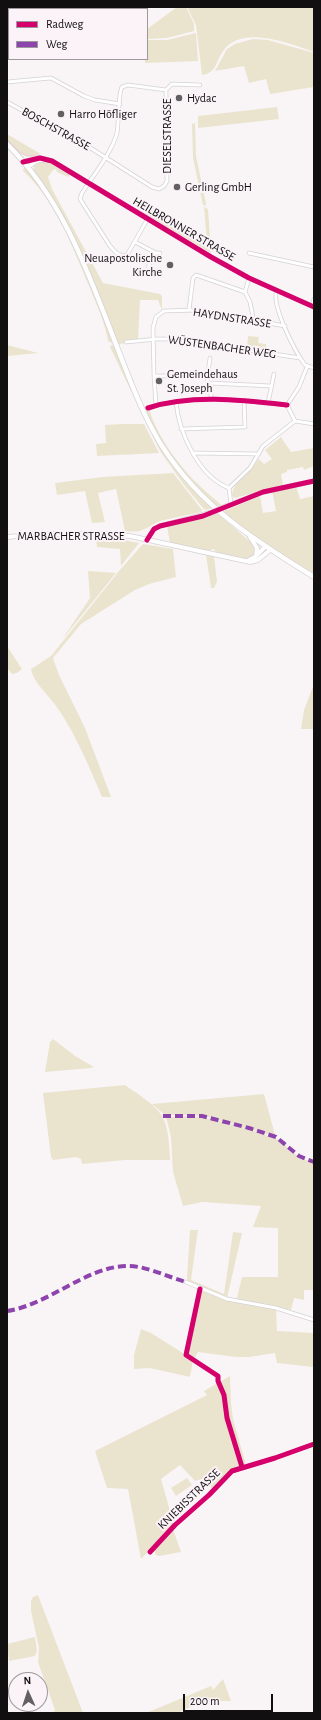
<!DOCTYPE html>
<html>
<head>
<meta charset="utf-8">
<style>
  body { margin:0 }
  #map { position:relative; width:321px; height:1720px; overflow:hidden; background:#f9f5f7; font-family:"Alegreya Sans",sans-serif }
  canvas { display:block }
  .frame { position:absolute; inset:0; border:8px solid #110f10; pointer-events:none }
  .legend { position:absolute; left:8px; top:8px; width:140px; height:52px; box-sizing:border-box; background:#fbf3f8; border:1px solid #9d989b; margin:0; padding:5px 7px; list-style:none; font-size:12px; color:#110f10 }
  .legend li { display:flex; align-items:center; gap:8px; height:20px }
  .legend b { width:20px; border:1px solid #9d989b }
  .north { position:absolute; left:8px; top:1672px; width:40px; height:40px; box-sizing:border-box; background:#fbf3f8; border:1px solid #9d989b; border-radius:50%; rotate:357deg; font-size:11px; font-weight:700; line-height:16px; text-align:center; color:#110f10 }
  .north::after { content:''; display:block; margin:auto; width:14px; height:18px; background:#626061; clip-path:polygon(50% 0,100% 100%,50% 72%,0 100%) }
  .scale { position:absolute; left:183px; top:1694px; width:90px; height:18px; box-sizing:border-box; border:2px solid #110f10; border-top:0; padding-left:5px; font-size:12px; line-height:14px; white-space:nowrap; color:#110f10; -webkit-text-stroke:3px #fbf3f8; paint-order:stroke }
</style>
</head>
<body>
<div id="map">
<canvas width="321" height="1720"></canvas>
<div class="frame"></div>
<ul class="legend">
<li><b style="height:5px;background:#d6006c"></b>Radweg</li>
<li><b style="height:5px;background:#8e44ad"></b>Weg</li>
</ul>
<div class="north">N</div>
<div class="scale">200 m</div>
</div>
<script>
const ctx = document.querySelector('canvas').getContext('2d');
ctx.lineJoin = 'round';
function paint(path, color) {
  ctx.fillStyle = color;
  ctx.fill(path, 'evenodd');
}
function trace(path, color, width, dash) {
  ctx.strokeStyle = color;
  ctx.lineWidth = width;
  ctx.lineCap = dash ? 'butt' : 'round';
  ctx.setLineDash(dash || []);
  ctx.stroke(path);
}
function drawText(font, color, halo, rows, align = 'center') {
  ctx.font = font + ' "Alegreya Sans",sans-serif';
  ctx.lineWidth = 4;
  ctx.setLineDash([]);
  ctx.textBaseline = 'middle';
  ctx.strokeStyle = halo;
  ctx.fillStyle = color;
  for (const [text, x, y, turn = 0] of rows) {
    ctx.save();
    ctx.translate(x, y);
    ctx.rotate((+turn || 0) * Math.PI / 180);
    ctx.textAlign = isNaN(turn) ? turn : align;
    if (halo) ctx.strokeText(text, 0, 0);
    ctx.fillText(text, 0, 0);
    ctx.restore();
  }
}
const green = new Path2D(`
  M7,7H146L144,9H9V24H7Z
  M177,7H186L194,24V31L167,38L147,39V29Z
  M187,7H314V52C290,44 242,24 223,51C216,61 217,73 202,75L196,25Z
  M196,33L198,61L145,63V59H147V40H167Z
  M253,39L268,40L314,53V87L270,94L266,79L249,83L244,66L215,71L227,49L235,44Z
  M277,107L279,119L198,128V116Z
  M195,123L196,156L206,204L205,206L203,205L193,158L192,124Z
  M7,134L39,153L40,156C22,160 18,152 7,141Z
  M42,161C54,161 58,169 69,173L70,175L68,177L57,172L56,169L53,170L48,177L52,189L103,283L160,294L162,296V310L158,300H140L138,340L120,344L118,346L70,229L54,200L34,171V165Z
  M24,168L27,169L51,202L73,245L113,341L111,343L108,341C105,322 96,304 89,286C72,246 56,201 23,171Z
  M204,207L208,209L211,253L142,212L143,210L204,245L207,243Z
  M248,336L259,337L258,343L266,344V352L247,349Z
  M7,345L38,353L7,356Z
  M111,345H114L141,411L183,477L212,508L206,510L203,508L184,485L160,451L110,347Z
  M148,406V409L151,410L150,412C159,439 180,467 200,486C207,493 214,498 221,505L215,507C185,479 160,444 144,407Z
  M122,424H144L159,453L97,456L96,444L106,443L105,425Z
  M281,437L291,452L314,448V466L304,470L303,467L287,470V472L281,474L283,485L235,498L232,496C232,482 251,470 259,459L264,464L272,459L265,450Z
  M173,473L202,510L201,512C189,515 176,517 164,520C146,525 147,534 125,531L116,489L98,493L105,522L92,523L85,491L57,495L55,483L102,477Z
  M296,486L300,499L314,496V574L250,535L222,512L260,496L263,513L276,511L272,491Z
  M217,513L254,545L256,554C243,563 230,557 216,553L214,549L208,551L170,543L167,526Z
  M96,538L117,539L139,543L121,566L120,549L97,547Z
  M143,544L173,549L176,577L149,584L135,590L81,624L53,658L59,675L85,728L111,797H102C89,766 73,728 53,702C45,692 33,681 31,669L51,656L119,571Z
  M206,555L214,556L217,581L214,588H211Z
  M88,571L116,573L61,641L90,598Z
  M7,646L22,669L17,673L12,674L7,668Z
  M314,684V729H301L304,710Z
  M53,1039L75,1056L94,1067L91,1068L45,1072L50,1042Z
  M125,1085C137,1094 154,1103 162,1116C169,1128 169,1146 170,1160H125L82,1164L81,1159L76,1157L53,1160L51,1157L43,1093Z
  M264,1094L275,1135L273,1136L208,1117L189,1115H165L152,1104Z
  M190,1116L212,1119L248,1129L277,1139L299,1157L314,1163V1290H304V1300L294,1298L291,1310L277,1307L276,1309L277,1331L314,1333V1367L277,1363L275,1353L249,1357H236L198,1352L193,1360L190,1377L150,1368L134,1369V1355L141,1329L151,1333L186,1355L200,1291H202L236,1302L242,1277H278V1228L253,1227L261,1206L202,1202L183,1206L173,1172L171,1137L166,1117Z
  M190,1230H198L191,1280L224,1294L233,1232L242,1233L227,1298L189,1282L187,1280Z
  M230,1376L231,1404L233,1419L246,1465L232,1470L213,1490L205,1478L195,1481L180,1465L161,1479L174,1525L141,1559L128,1489L107,1488L95,1451L207,1395L204,1391Z
  M187,1478L192,1485L176,1496L171,1488Z
  M173,1529L181,1552L159,1556L156,1555L154,1550Z
  M38,1595L83,1713H53L55,1710L38,1662L39,1648L31,1611V1601L33,1597Z
  M35,1637L37,1650L35,1656L9,1661L7,1644Z
  M223,1679L231,1701H204L177,1713H146L211,1686L213,1690Z`);
const stream = new Path2D(`
  M7,139C21,153 19,156 39,156
  M46,157L63,165
  M97,186L106,192`);
const minor = new Path2D(`
  M7,82L51,78L84,96L95,100L120,104
  M166,90L172,84L200,85
  M7,102L89,147L152,187L159,189L164,186L167,181L166,90
  M147,220L127,255C119,257 115,252 110,246L80,199L82,193C93,176 112,152 117,133C119,122 118,93 122,87L128,85L166,90
  M135,242L156,253H160
  M249,253L314,267
  M148,267L156,253
  M277,290C270,304 296,353 305,365L314,368
  M245,292L249,278
  M312,306L314,299
  M189,310L193,278L196,275L199,276L245,292L250,302L254,322
  M126,342L157,339H177L300,358
  M210,358L207,379L211,387V400
  M307,367L299,387L287,405L295,421L314,424
  M154,376H208
  M210,383L271,386
  M176,402C179,433 199,477 229,488
  M268,403L274,374
  M156,405L154,376L153,328L156,317L164,311L198,310L285,326
  M148,408C191,394 242,400 287,405
  M181,429L245,427L244,401
  M194,453L259,454
  M231,504L229,488L250,468L263,446L295,421
  M186,1282L227,1299L276,1308L314,1320
  M200,1289L186,1355L218,1376V1381L224,1395L227,1418L242,1467
  M150,1552L175,1525L209,1495L232,1471L275,1458L314,1444`);
const tertiary = new Path2D(`
  M23,162L40,158L52,161L211,257L249,278L314,307
  M28,167L37,161L44,160
  M223,507L263,492L314,481
  M147,540L154,529L160,526L209,513`);
const secondary = new Path2D(`
  M7,537L45,534H106L130,536L250,562L258,560L270,550
  M250,537L257,548L256,556
  M249,560L255,557L265,547`);
const primary = new Path2D(`
  M7,144C69,205 94,290 126,370C136,396 147,422 162,446C201,507 254,540 314,577`);
const tertiaryBridge = new Path2D(`
  M209,513L223,507`);
const quiet = new Path2D(`
  M163,1116H202L249,1128L276,1137L299,1156L314,1162
  M7,1311C48,1305 86,1267 126,1266C144,1265 168,1277 186,1282`);
const cycleway = new Path2D(`
  M23,162L40,158L52,161L211,257L249,278L314,307
  M148,408C191,394 242,400 287,405
  M147,540L154,529L160,526L203,516L263,492L314,481
  M200,1289L186,1355L218,1376V1381L224,1395L227,1418L242,1467
  M150,1552L175,1525L209,1495L232,1471L275,1458L314,1444`);
const markers = [
  [179,98,4,"#626061"],
  [61,114,4,"#626061"],
  [177,187,4,"#626061"],
  [170,265,4,"#626061"],
  [159,381,4,"#626061"]
];
const poiNames = [
  ["Hydac",187,98],
  ["Harro Höfliger",69,114],
  ["Gerling GmbH",185,187],
  ["Neuapostolische",162,258,"right"],
  ["Kirche",162,272,"right"],
  ["Gemeindehaus",167,374],
  ["St. Joseph",167,388]
];
const streetNames = [
  ["BOSCHSTRASSE",56,129,29],
  ["DIESELSTRASSE",167,136,-90],
  ["HEILBRONNER STRASSE",184,229,30],
  ["HAYDNSTRASSE",232,318,9],
  ["WÜSTENBACHER WEG",222,347,8],
  ["MARBACHER STRASSE",71,536],
  ["KNIEBISSTRASSE",189,1499,-44]
];
paint(green, '#eae4ce');
trace(stream, '#efcde3', 1);
trace(minor, '#d5d2d3', 4.5);
trace(tertiary, '#d5d2d3', 5);
trace(secondary, '#d5d2d3', 5.5);
trace(primary, '#d5d2d3', 6);
trace(minor, '#fefefe', 3);
trace(tertiary, '#fefefe', 3.5);
trace(secondary, '#fefefe', 4);
trace(primary, '#fefefe', 4.5);
trace(tertiaryBridge, '#d5d2d3', 5, []);
trace(tertiaryBridge, '#fefefe', 3.5);
trace(quiet, '#8e44ad', 4, [8, 4]);
trace(cycleway, '#d6006c', 5);
for (const [x, y, r, color] of markers) {
  const dot = new Path2D();
  dot.arc(x, y, r, 0, 2 * Math.PI);
  ctx.fillStyle = color;
  ctx.fill(dot);
  trace(dot, '#fbf3f8', 1.5);
}
drawText('12px', '#110f10', '#fbf3f8', poiNames, 'left');
drawText('12px', '#110f10', '#fbf3f8', streetNames);
</script>
</body>
</html>
